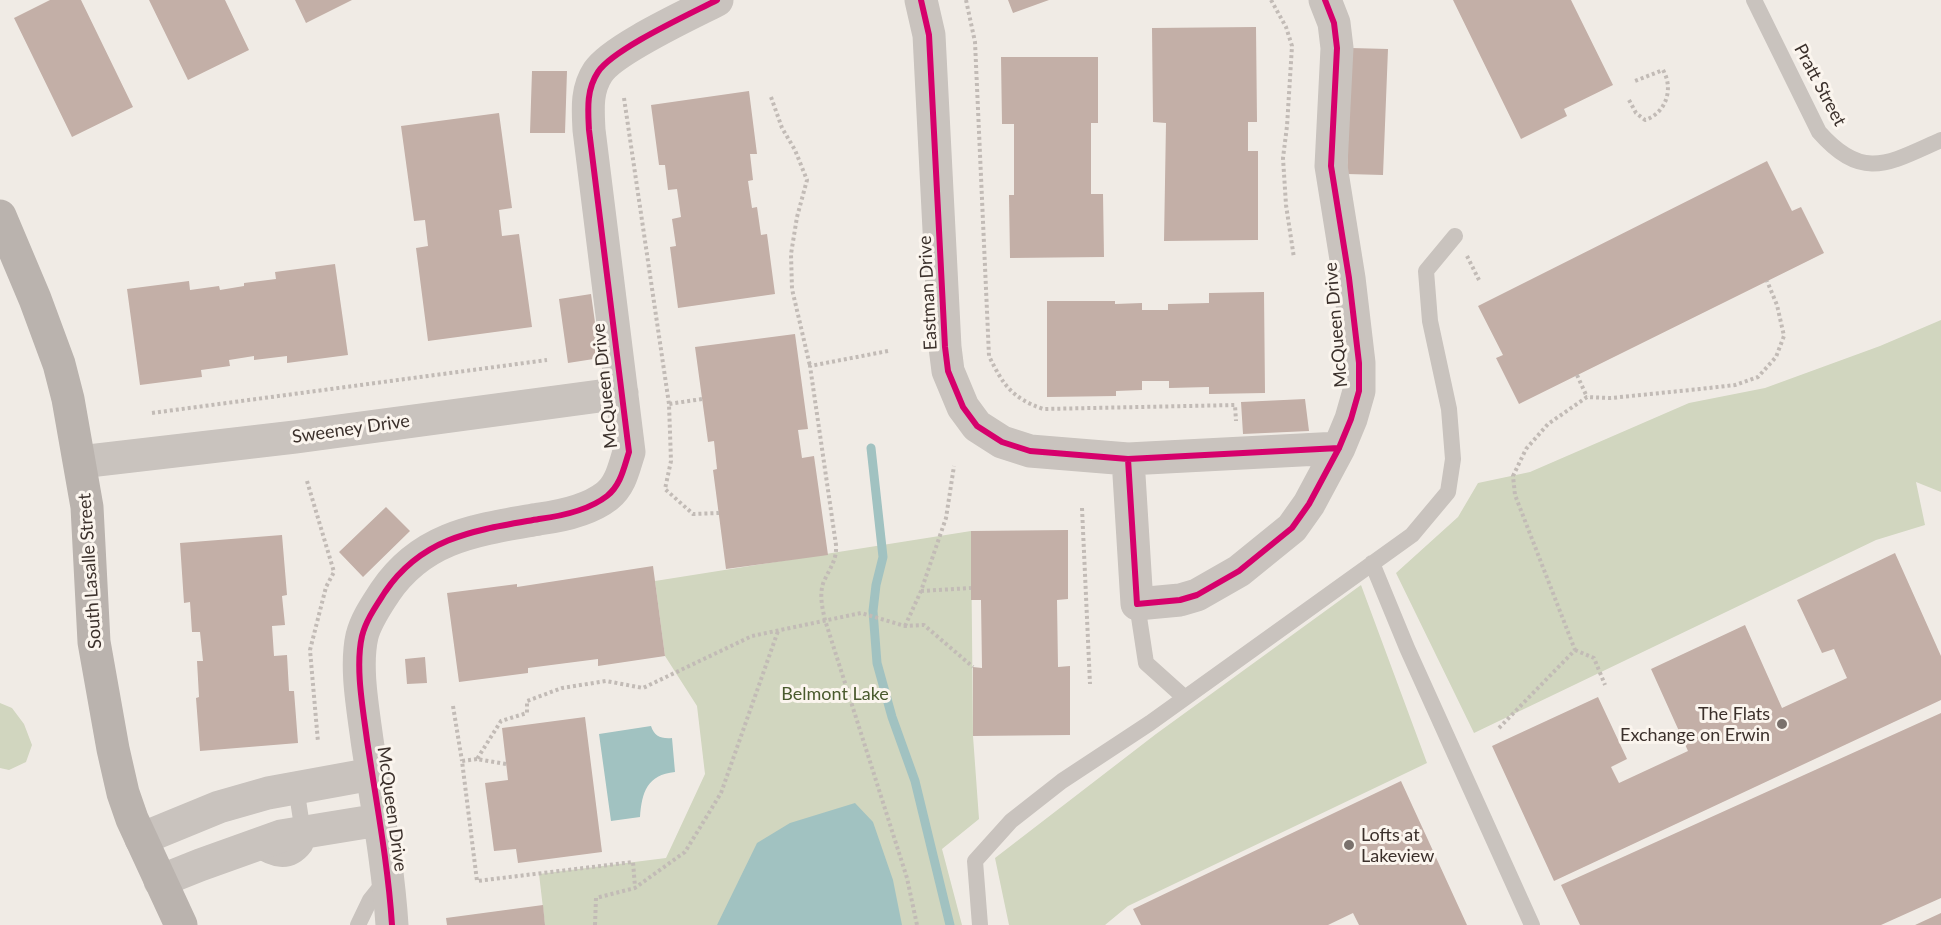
<!DOCTYPE html>
<html>
<head>
<meta charset="utf-8">
<style>
  body { margin:0 }
  canvas { display:block; background:#f0ebe5 }
</style>
</head>
<body>
<canvas width="1941" height="925"></canvas>
<script>
const ctx = document.querySelector('canvas').getContext('2d');
ctx.lineJoin = 'round';
function paint(path, color) {
  ctx.fillStyle = color;
  ctx.fill(path, 'evenodd');
}
function trace(path, color, width, dash) {
  ctx.strokeStyle = color;
  ctx.lineWidth = width;
  ctx.lineCap = dash ? 'butt' : 'round';
  ctx.setLineDash(dash || []);
  ctx.stroke(path);
}
function drawText(font, color, halo, rows, align = 'center') {
  ctx.font = font + ' Lato,sans-serif';
  ctx.lineWidth = 6;
  ctx.setLineDash([]);
  ctx.textBaseline = 'middle';
  ctx.strokeStyle = halo;
  ctx.fillStyle = color;
  for (const [text, x, y, turn = 0] of rows) {
    ctx.save();
    ctx.translate(x, y);
    ctx.rotate((+turn || 0) * Math.PI / 180);
    ctx.textAlign = isNaN(turn) ? turn : align;
    if (halo) ctx.strokeText(text, 0, 0);
    ctx.fillText(text, 0, 0);
    ctx.restore();
  }
}
const green = new Path2D(`
  M1941,320V492L1916,482L1925,525L1876,540L1474,733L1396,573L1458,517L1478,483L1530,472L1689,403L1765,388L1880,346Z
  M971,531L973,736L979,819L942,849L962,925H545L539,874L666,858L705,774L697,706L665,656L655,581Z
  M1361,585L1427,763L1128,906L1105,925H1009L995,858L1156,734Z
  M0,703L12,708L24,724L32,745L26,762L9,770L0,768Z`);
const water = new Path2D(`
  M651,726C654,736 661,739 672,738L675,772C647,775 642,792 640,817L611,821L599,734Z
  M855,803L873,822L893,880L902,925H717L757,843L790,823Z`);
const stream = new Path2D(`
  M871,448L883,557L876,585L873,611L877,663L892,717L915,781L950,925`);
const building = new Path2D(`
  M50,0H81L133,107L72,137L14,18Z
  M149,0H225L249,50L188,80Z
  M295,0H352L306,23Z
  M1008,0H1049L1013,13Z
  M1453,0H1571L1613,85L1564,109L1567,116L1521,139Z
  M1256,27L1257,122H1248V151H1258V240L1164,241L1166,123L1153,122L1152,28Z
  M1351,48L1388,49L1383,175L1347,174Z
  M1001,57H1098V123H1091V194H1103L1104,257L1010,258L1009,195H1014V124H1002Z
  M532,71H567L565,133H530Z
  M749,91L757,154H750L753,180L748,181L752,208L757,207L761,235L767,234L775,294L678,308L670,247L676,246L672,219L681,217L677,189L668,190L665,165H659L651,105Z
  M499,113L512,208L499,210L502,236L519,234L532,327L428,341L416,248L428,246L425,220L414,221L401,126Z
  M1767,161L1792,211L1801,207L1824,253L1519,404L1496,358L1503,355L1478,306Z
  M335,264L348,355L287,363V356L254,360V356L229,360L230,366L201,370L202,377L140,385L127,289L189,281L190,290L219,286L220,290L244,286V283L276,279L275,272Z
  M1264,292L1265,393L1209,394V387L1169,388V381H1142V390L1116,391V396L1047,397V301H1115V304L1142,303V310H1168V304L1209,303V293Z
  M591,294L600,358L568,363L559,299Z
  M795,334L808,429L798,430L802,458L814,456L828,555L726,569L713,470L717,469L714,441L708,442L695,347Z
  M1305,399L1309,431L1243,434L1241,402Z
  M386,507L410,531L363,577L339,552Z
  M1068,530V599L1057,600L1058,667L1070,666V735L973,736V667L982,668L981,600H971V531Z
  M282,535L287,595L282,596L285,625L272,626L274,656L287,655L289,691H294L298,743L200,751L196,698L199,697L197,661H203L200,632H192L190,602L184,603L180,543Z
  M1895,553L1941,656V700L1554,881L1492,746L1598,697L1627,759L1611,767L1619,783L1688,751L1651,669L1745,625L1782,708L1847,678L1834,649L1822,653L1797,600Z
  M653,566L665,656L598,666V659L528,668V673L459,682L447,593L517,584V587Z
  M425,657L427,683L407,684L405,659Z
  M1941,713V898L1881,925H1580L1561,885Z
  M585,717L602,852L518,863L516,849L494,851L485,783L508,780L502,728Z
  M1401,781L1467,925H1359L1353,913L1328,925H1141L1133,909Z
  M543,905L545,925H447L446,918Z
  M1941,913V925H1915Z`);
const path = new Path2D(`
  M966,0L975,42L989,356C1003,385 1012,398 1043,409L1235,405L1236,421
  M1271,0L1286,27L1292,46L1287,126L1283,158L1286,205L1294,258
  M771,97L782,128L795,150L807,180L797,217L791,254L792,289L810,366
  M624,98L669,404
  M1629,100L1636,113L1645,120C1666,113 1674,89 1663,70L1635,81
  M1467,256L1479,280
  M888,351L810,366L836,545C837,560 830,568 824,581C819,593 822,607 825,620L907,878L917,925
  M1577,375L1587,397
  M702,399L669,404L671,461L665,489L693,514L719,513
  M152,413L547,360
  M307,481L334,572L326,587L310,650L318,742
  M1082,508L1090,684
  M921,591L971,588
  M905,626L921,591L946,518L954,466
  M1575,650L1594,658L1605,685
  M453,706L462,761
  M1499,728L1575,650L1515,495L1513,476L1526,449L1548,424L1587,397L1611,398L1700,389L1735,385L1758,377L1776,357L1784,336L1777,305L1767,281
  M477,759L462,761L477,881L633,862L635,887
  M506,764L477,759L501,721L527,713V701L562,688L606,681L643,688L752,636L861,613L905,626L924,625L973,667
  M595,925L596,898L635,888L685,852L721,793L778,631`);
const lane = new Path2D(`
  M1754,0L1819,132C1863,182 1889,163 1941,140
  M1372,563L1407,648L1532,925
  M1137,604L1146,663L1185,698
  M253,847C272,860 290,866 305,846L296,787
  M358,925L370,900L386,880
  M980,925L975,861L1011,821L1062,781L1150,723L1412,535L1448,492L1453,459L1449,409L1430,321L1426,271L1455,236`);
const street = new Path2D(`
  M921,0L929,35L945,347L948,371L963,407L977,426L1002,442L1030,451L1128,459L1339,448
  M1128,459L1137,604L1180,600L1197,595L1239,571L1292,528L1309,504L1339,448L1351,419L1359,391V363L1349,278L1331,166L1337,48L1334,23L1325,0
  M80,462L295,437L622,393
  M141,839L219,807L268,793L372,774
  M160,881L200,865L281,836L379,820
  M392,925C388,863 376,801 367,740C363,709 355,667 362,636C366,620 376,606 385,592C423,536 477,530 539,519C562,516 589,510 607,496C621,485 624,467 629,452L589,130C588,110 586,90 598,72C613,49 690,14 717,0`);
const secondary = new Path2D(`
  M0,216L35,299L59,364L68,399L87,507L94,642L113,749L123,793L132,819L181,925`);
const cycleway = new Path2D(`
  M921,0L929,35L945,347L948,371L963,407L977,426L1002,442L1030,451L1128,459L1339,448
  M1128,459L1137,604L1180,600L1197,595L1239,571L1292,528L1309,504L1339,448L1351,419L1359,391V363L1349,278L1331,166L1337,48L1334,23L1325,0
  M392,925C388,863 376,801 367,740C363,709 355,667 362,636C366,620 376,606 385,592C423,536 477,530 539,519C562,516 589,510 607,496C621,485 624,467 629,452L589,130C588,110 586,90 598,72C613,49 690,14 717,0`);
const markers = [
  [1782,724,6,"#7a716c"],
  [1349,845,6,"#7a716c"]
];
const streetNames = [
  ["Pratt Street",1820,85,62],
  ["Eastman Drive",928,293,-93],
  ["McQueen Drive",1336,325,-95],
  ["McQueen Drive",605,386,-96],
  ["Sweeney Drive",351,429,-8],
  ["South Lasalle Street",90,571,-94],
  ["McQueen Drive",392,809,82]
];
const parkNames = [
  ["Belmont Lake",835,694]
];
const poiNames = [
  ["The Flats",1770,714],
  ["Exchange on Erwin",1770,735],
  ["Lofts at",1361,835,"left"],
  ["Lakeview",1361,856,"left"]
];
paint(green, '#d1d6bf');
paint(water, '#a1c2c1');
trace(stream, '#a1c2c1', 9);
paint(building, '#c3afa7');
trace(path, '#c2bbb6', 4, [3, 3]);
trace(lane, '#c9c3be', 16);
trace(street, '#c9c3be', 33);
trace(secondary, '#bab3ae', 33);
trace(cycleway, '#d6006c', 6);
for (const [x, y, r, color] of markers) {
  const dot = new Path2D();
  dot.arc(x, y, r, 0, 2 * Math.PI);
  ctx.fillStyle = color;
  ctx.fill(dot);
  trace(dot, '#fbf5ee', 2);
}
drawText('18px', '#3b302b', '#fbf5ee', streetNames);
drawText('18px', '#4a5a2e', '#fbf5ee', parkNames);
drawText('18px', '#3b302b', '#fbf5ee', poiNames, 'right');
</script>
</body>
</html>
